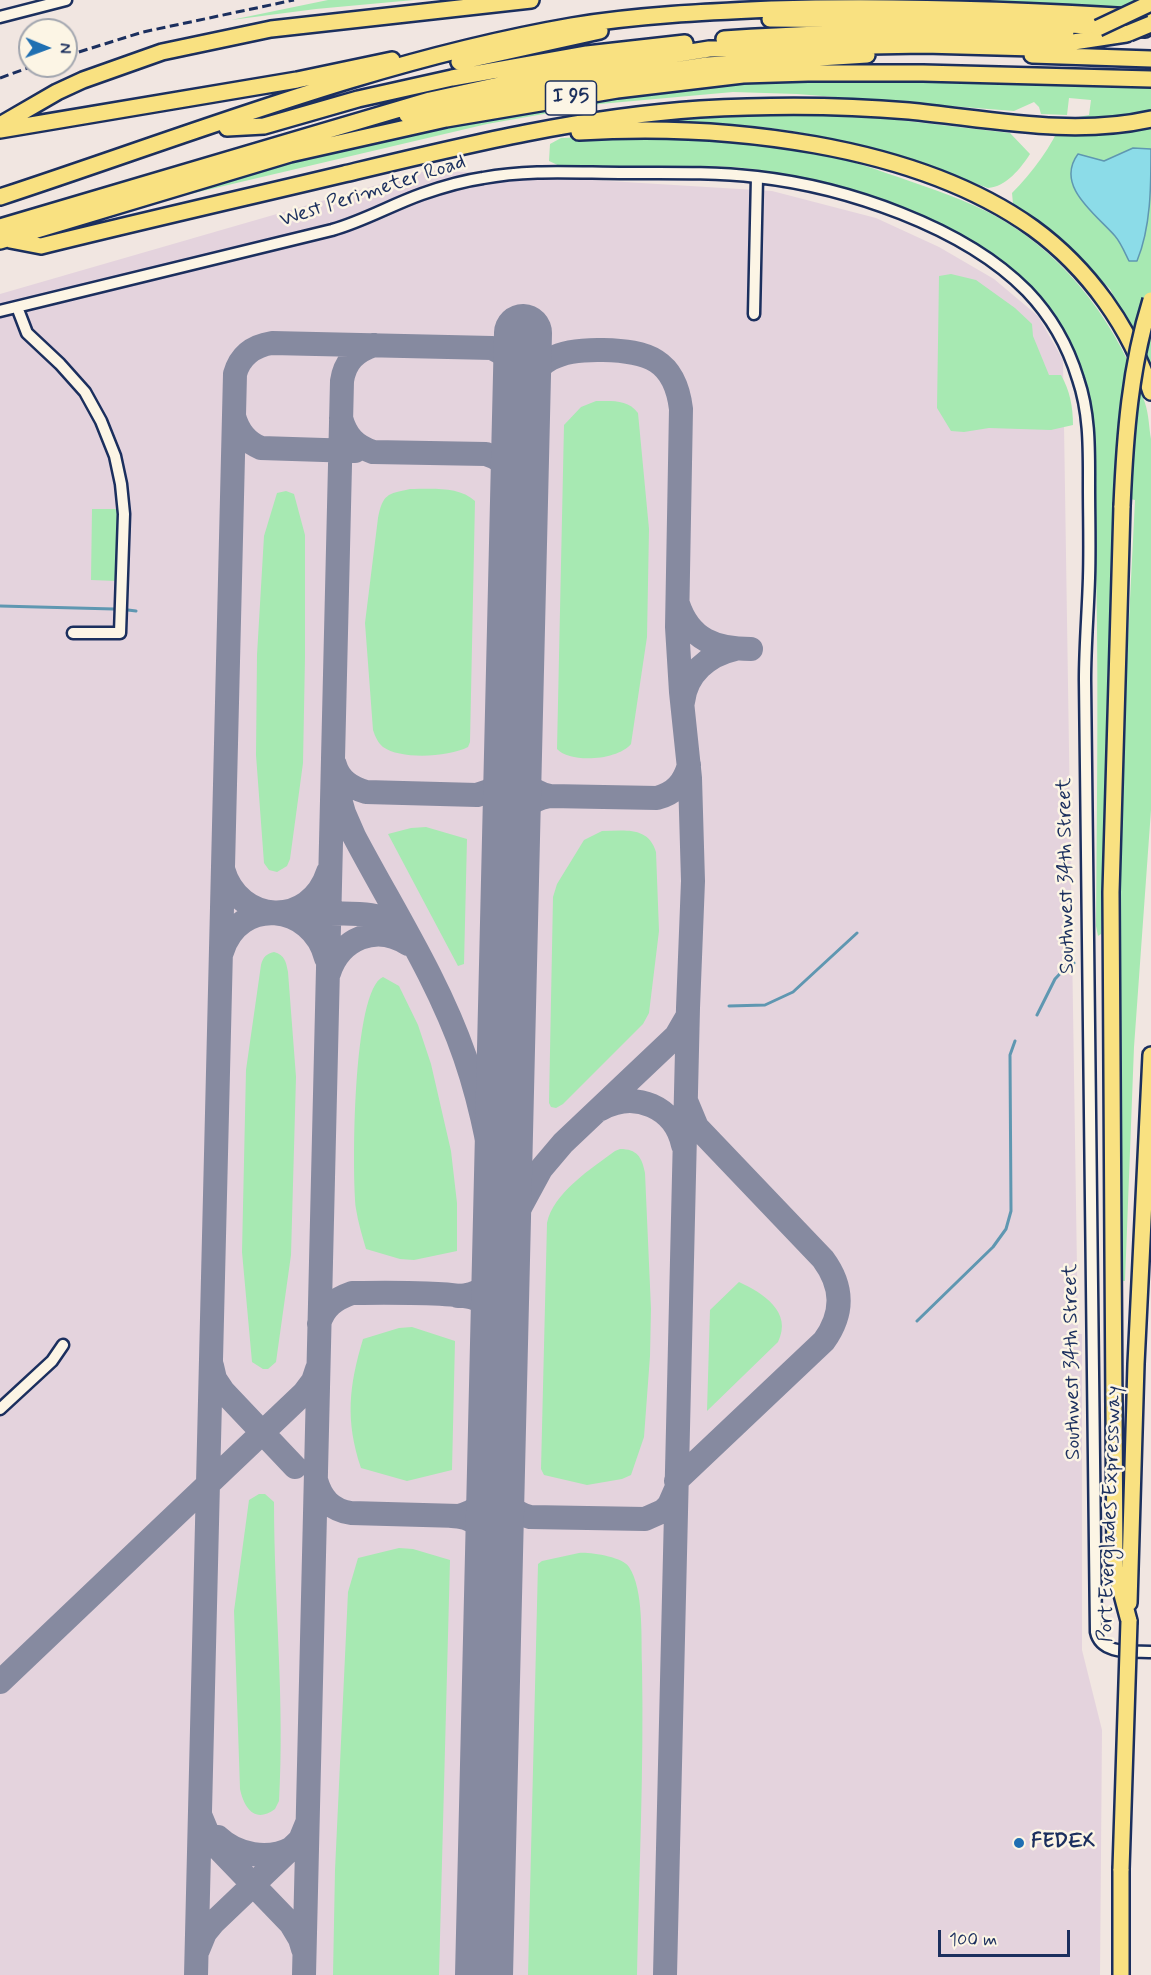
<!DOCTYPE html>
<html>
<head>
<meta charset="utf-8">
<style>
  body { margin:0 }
  #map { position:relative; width:1151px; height:1975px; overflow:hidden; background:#f1e6e1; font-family:Mynerve,sans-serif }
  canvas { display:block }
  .north { position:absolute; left:18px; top:18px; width:60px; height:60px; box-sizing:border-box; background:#fcf5e5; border:2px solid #a2a6af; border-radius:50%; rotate:91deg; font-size:16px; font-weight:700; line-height:24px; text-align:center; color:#1b2f5e }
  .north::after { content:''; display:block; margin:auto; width:21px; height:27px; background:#1f6fb2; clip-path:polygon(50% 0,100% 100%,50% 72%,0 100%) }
  .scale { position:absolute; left:938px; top:1930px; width:132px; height:27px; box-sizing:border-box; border:3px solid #1b2f5e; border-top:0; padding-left:8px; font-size:18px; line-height:21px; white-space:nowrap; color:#1b2f5e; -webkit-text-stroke:4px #fcf5e5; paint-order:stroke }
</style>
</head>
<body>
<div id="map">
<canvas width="1151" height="1975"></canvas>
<div class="north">N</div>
<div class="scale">100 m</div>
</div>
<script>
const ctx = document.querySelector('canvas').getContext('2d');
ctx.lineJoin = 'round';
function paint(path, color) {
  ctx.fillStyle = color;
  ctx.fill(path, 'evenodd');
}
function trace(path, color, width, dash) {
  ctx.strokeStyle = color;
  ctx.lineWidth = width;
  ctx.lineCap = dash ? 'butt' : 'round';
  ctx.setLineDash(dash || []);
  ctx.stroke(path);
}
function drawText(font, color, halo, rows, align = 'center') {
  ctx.font = font + ' Mynerve,sans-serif';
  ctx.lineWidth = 5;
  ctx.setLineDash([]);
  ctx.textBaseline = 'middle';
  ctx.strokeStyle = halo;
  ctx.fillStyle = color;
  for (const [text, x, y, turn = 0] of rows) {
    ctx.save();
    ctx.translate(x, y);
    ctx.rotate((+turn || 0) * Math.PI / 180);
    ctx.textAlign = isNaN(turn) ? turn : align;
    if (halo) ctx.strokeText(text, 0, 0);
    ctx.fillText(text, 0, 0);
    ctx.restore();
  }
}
const built = new Path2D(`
  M429,170L772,191L876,218L939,247L994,279L1038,316L1063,360L1078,1334H1082V1650L1102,1730L1100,1975H0V294Z`);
const green = new Path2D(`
  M328,0H414L316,9L231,20Z
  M964,0H1151L1127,10Z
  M762,76L1013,78L1151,87V376L1130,328L1110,289L1056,236L1013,204L1012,193C1033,172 1051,147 1063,120L1089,115L1091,100L1069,98L1067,115L1041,114L1039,107L1034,102L1014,111L797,94L733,92L600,104L487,124L177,197L248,170L440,123Z
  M757,110L838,113L1010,133L1030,154C1021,168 1006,187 988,188C929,167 870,145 808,134C753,123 691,122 635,119Z
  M657,134C705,138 754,140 802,149C835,155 866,166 898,177C932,189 967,200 999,218C1070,259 1119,327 1145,403C1149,415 1149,428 1151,439V810L1134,1047L1125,1281H1120L1118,1026L1122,758L1135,500L1113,496L1114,516L1108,662L1101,934L1098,936L1096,926C1097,791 1099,656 1095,522C1093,473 1098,414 1080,367C1034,246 885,190 766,171C734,165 701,166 668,167C634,167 599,168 564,168L549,161L550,144L561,138Z
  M951,274L976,280L1015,308L1032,324L1033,336L1049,375H1061C1070,391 1073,407 1073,425L1051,430L989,428L964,432L951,431L937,408L939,276Z
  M596,401C611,401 628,399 638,413L649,529L647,637L631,744C618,760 571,764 557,749L564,425L581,407Z
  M410,489C431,489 459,486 475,501L470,742L468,747C449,757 401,760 383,747C378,743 375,736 373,730L365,623L378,518C383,494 387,494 410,489Z
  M286,491L294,494L305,535V657L303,763L290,859L287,866L277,872L269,870L264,863L256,755L257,655L264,536L277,493Z
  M92,509H118L116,581L91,580Z
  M426,827L467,839L464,964L458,966L388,834L411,828Z
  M602,831C625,831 648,826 656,852L659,931L649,1013L643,1024L563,1104L556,1108L551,1107L549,1103L553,897L557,884L584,840Z
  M274,952C285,955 286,962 288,972L296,1077L291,1255L276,1362L268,1369H263L252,1362L242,1252L246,1070L261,965C263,957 266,954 274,952Z
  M383,977L399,986L418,1025L431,1064L451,1151L457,1203V1251L414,1260L400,1259L366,1249C362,1235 358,1222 356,1209C352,1174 352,990 383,977Z
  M620,1149C637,1149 642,1157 645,1173L651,1309L650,1356L644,1437L631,1475L622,1479L587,1485L544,1475L541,1469L547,1223C553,1193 592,1168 615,1151Z
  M739,1282C763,1293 793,1312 778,1342L707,1411L710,1310Z
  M412,1327L455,1341L452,1470L407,1481L361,1468C345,1420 349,1386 363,1339L399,1328Z
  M259,1494H265L274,1502C274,1602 285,1701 279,1801L275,1809C255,1824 244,1808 240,1789L234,1611L249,1500Z
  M399,1548L413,1549L450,1560L439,1975H333L335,1870L348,1592L358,1558Z
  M579,1553C590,1552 623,1557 629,1567C644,1589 641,1639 642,1665C644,1769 639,1872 637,1975H528L538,1564L542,1561Z`);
const water = new Path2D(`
  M1133,148L1151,149C1151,186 1151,227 1137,261H1129C1125,253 1121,243 1115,236C1097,215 1054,186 1078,154L1104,161Z`);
const stream = new Path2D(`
  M0,606L114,609
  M128,610L136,611
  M729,1006L765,1005L793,992L857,933
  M1037,1015L1055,979L1069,964L1074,963
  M917,1321L993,1247L1006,1229L1011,1211L1010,1055L1015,1041`);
const taxiway = new Path2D(`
  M524,402C531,357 562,349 603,350C647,351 675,359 681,409L677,627L681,692L690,778L693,881L688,1008L665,1975
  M234,416C238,431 246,442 261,448L355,451
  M341,418C346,436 355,446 373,452L486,454C508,461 515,475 519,496
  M678,604C690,640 716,649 751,649
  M683,702C686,674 708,655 735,649
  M514,750C517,775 525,791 550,796L657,798C675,793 684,783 689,765
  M335,765C339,780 352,788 366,792L477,795L489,791L505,777L510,765L513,742
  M338,792L344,813L354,836C392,908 438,979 465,1057C484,1112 493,1169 502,1227
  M511,838C518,814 523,801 550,796
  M223,869C239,925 310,928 328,872
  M314,914C346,914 382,908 406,933
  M222,952C239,896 312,903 326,958
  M329,973C340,939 376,923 408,944
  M601,1109C635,1090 675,1107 683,1145
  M501,1262L515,1217L541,1169L563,1143L676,1036L687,1017
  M458,1296C479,1296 490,1284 501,1268
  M319,1324C324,1307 335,1299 352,1293C374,1293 462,1291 478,1300C490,1307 494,1318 499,1330
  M212,1366L215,1379L223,1391L295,1467
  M316,1480C321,1498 331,1510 351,1513L459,1516C477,1511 488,1502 495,1484
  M676,1481L824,1341C844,1313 843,1286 823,1259L697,1127L687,1103
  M495,1484C504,1500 512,1513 530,1517L645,1519L663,1511L669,1505L676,1489
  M451,1516C475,1516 485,1529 494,1550
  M0,1682L304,1393L313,1381L317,1369
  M201,1817L211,1841L291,1924L300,1939L303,1949
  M218,1837C237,1855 268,1861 292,1848
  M198,1950L205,1933L214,1922L300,1840L307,1823
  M196,1975L235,374C240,356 253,346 272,343L492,348C525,363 520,386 521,418
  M304,1975L342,381C345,361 356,351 374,345`);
const runway = new Path2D(`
  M484,1975L523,333`);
const minor = new Path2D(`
  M0,17L66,0
  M17,307L27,333L60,364L85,392L101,421L115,456L121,484L124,514L120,633H73
  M0,311L332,230C364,221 391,205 422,194C442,187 462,181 483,178C530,169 578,173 626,173C669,173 713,172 757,177C845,187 963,226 1027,291C1050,315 1068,346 1078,379C1090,414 1089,450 1089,486C1089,517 1090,547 1089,578C1088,612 1085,646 1085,680L1096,1632C1101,1655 1132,1651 1151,1652
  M754,314L757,177
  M0,1409L52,1361L63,1345`);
const highway = new Path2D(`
  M770,19L994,21L1145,29
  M724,39C786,35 848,32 911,32C963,33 1014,36 1066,32
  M1032,55L1151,59
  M459,62L600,31
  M407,115L512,95L707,65L867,55
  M0,125L57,92L83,80L162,52L271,29L531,0
  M227,128L264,126L358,99L452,78L587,54L685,43
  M0,130L297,80L392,60
  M579,132C722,123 914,143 1033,228C1088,268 1131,328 1151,392
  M0,197C189,135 376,60 572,26C638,15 706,12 773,9C899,5 1025,10 1151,18
  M0,227L430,100L531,78L709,49L924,45L1034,48L1126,34
  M10,240L41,246C142,221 243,198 344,174C461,146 579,117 700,109C770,105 839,105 909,111C990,119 1071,137 1151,119
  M0,241L290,154L446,119L617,90L743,75L808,73H923L1151,79
  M1122,506L1111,892L1113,1250L1115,1568L1129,1621
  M1129,1603L1136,1364L1151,1055
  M1121,1975V1869`);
const rail = new Path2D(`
  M66,56L143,32L294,0
  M0,78L33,66`);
const highwayBridge = new Path2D(`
  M1098,28L1151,3
  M1129,33L1151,24
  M1122,506C1125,436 1130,367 1151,300
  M1121,1869L1129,1621`);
const markers = [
  [1019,1843,6,"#1f6fb2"]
];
const shields = [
  [571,98,51]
];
const shieldNames = [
  ["I 95",571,98]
];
const streetNames = [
  ["West Perimeter Road",373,192,-18],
  ["Southwest 34th Street",1067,876,-91],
  ["Southwest 34th Street",1073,1362,-91],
  ["Port Everglades Expressway",1111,1514,-88]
];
const poiNames = [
  ["FEDEX",1031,1843]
];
paint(built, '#e4d3dd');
paint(green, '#a7e9b2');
paint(water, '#8cdce8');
trace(water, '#5f97b1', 1.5);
trace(stream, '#5f97b1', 3);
trace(taxiway, '#868aa0', 24);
trace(runway, '#868aa0', 58);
trace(minor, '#1b2f5e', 15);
trace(highway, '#1b2f5e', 20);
trace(minor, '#fcf5e5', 10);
trace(highway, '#f9e181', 15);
trace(rail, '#1b2f5e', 3, [9, 4.5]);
trace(highwayBridge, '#1b2f5e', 20, []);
trace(highwayBridge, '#f9e181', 15);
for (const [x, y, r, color] of markers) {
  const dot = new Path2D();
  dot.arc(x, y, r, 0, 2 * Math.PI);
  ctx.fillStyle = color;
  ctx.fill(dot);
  trace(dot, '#fcf5e5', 2);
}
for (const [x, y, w] of shields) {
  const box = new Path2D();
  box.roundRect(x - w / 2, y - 17, w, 34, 4.5);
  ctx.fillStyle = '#fcf5e5';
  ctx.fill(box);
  trace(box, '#1b2f5e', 1.5);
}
drawText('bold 20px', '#1b2f5e', null, shieldNames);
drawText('21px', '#1b2f5e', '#fcf5e5', streetNames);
drawText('bold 21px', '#1b2f5e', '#fcf5e5', poiNames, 'left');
</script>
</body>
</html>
